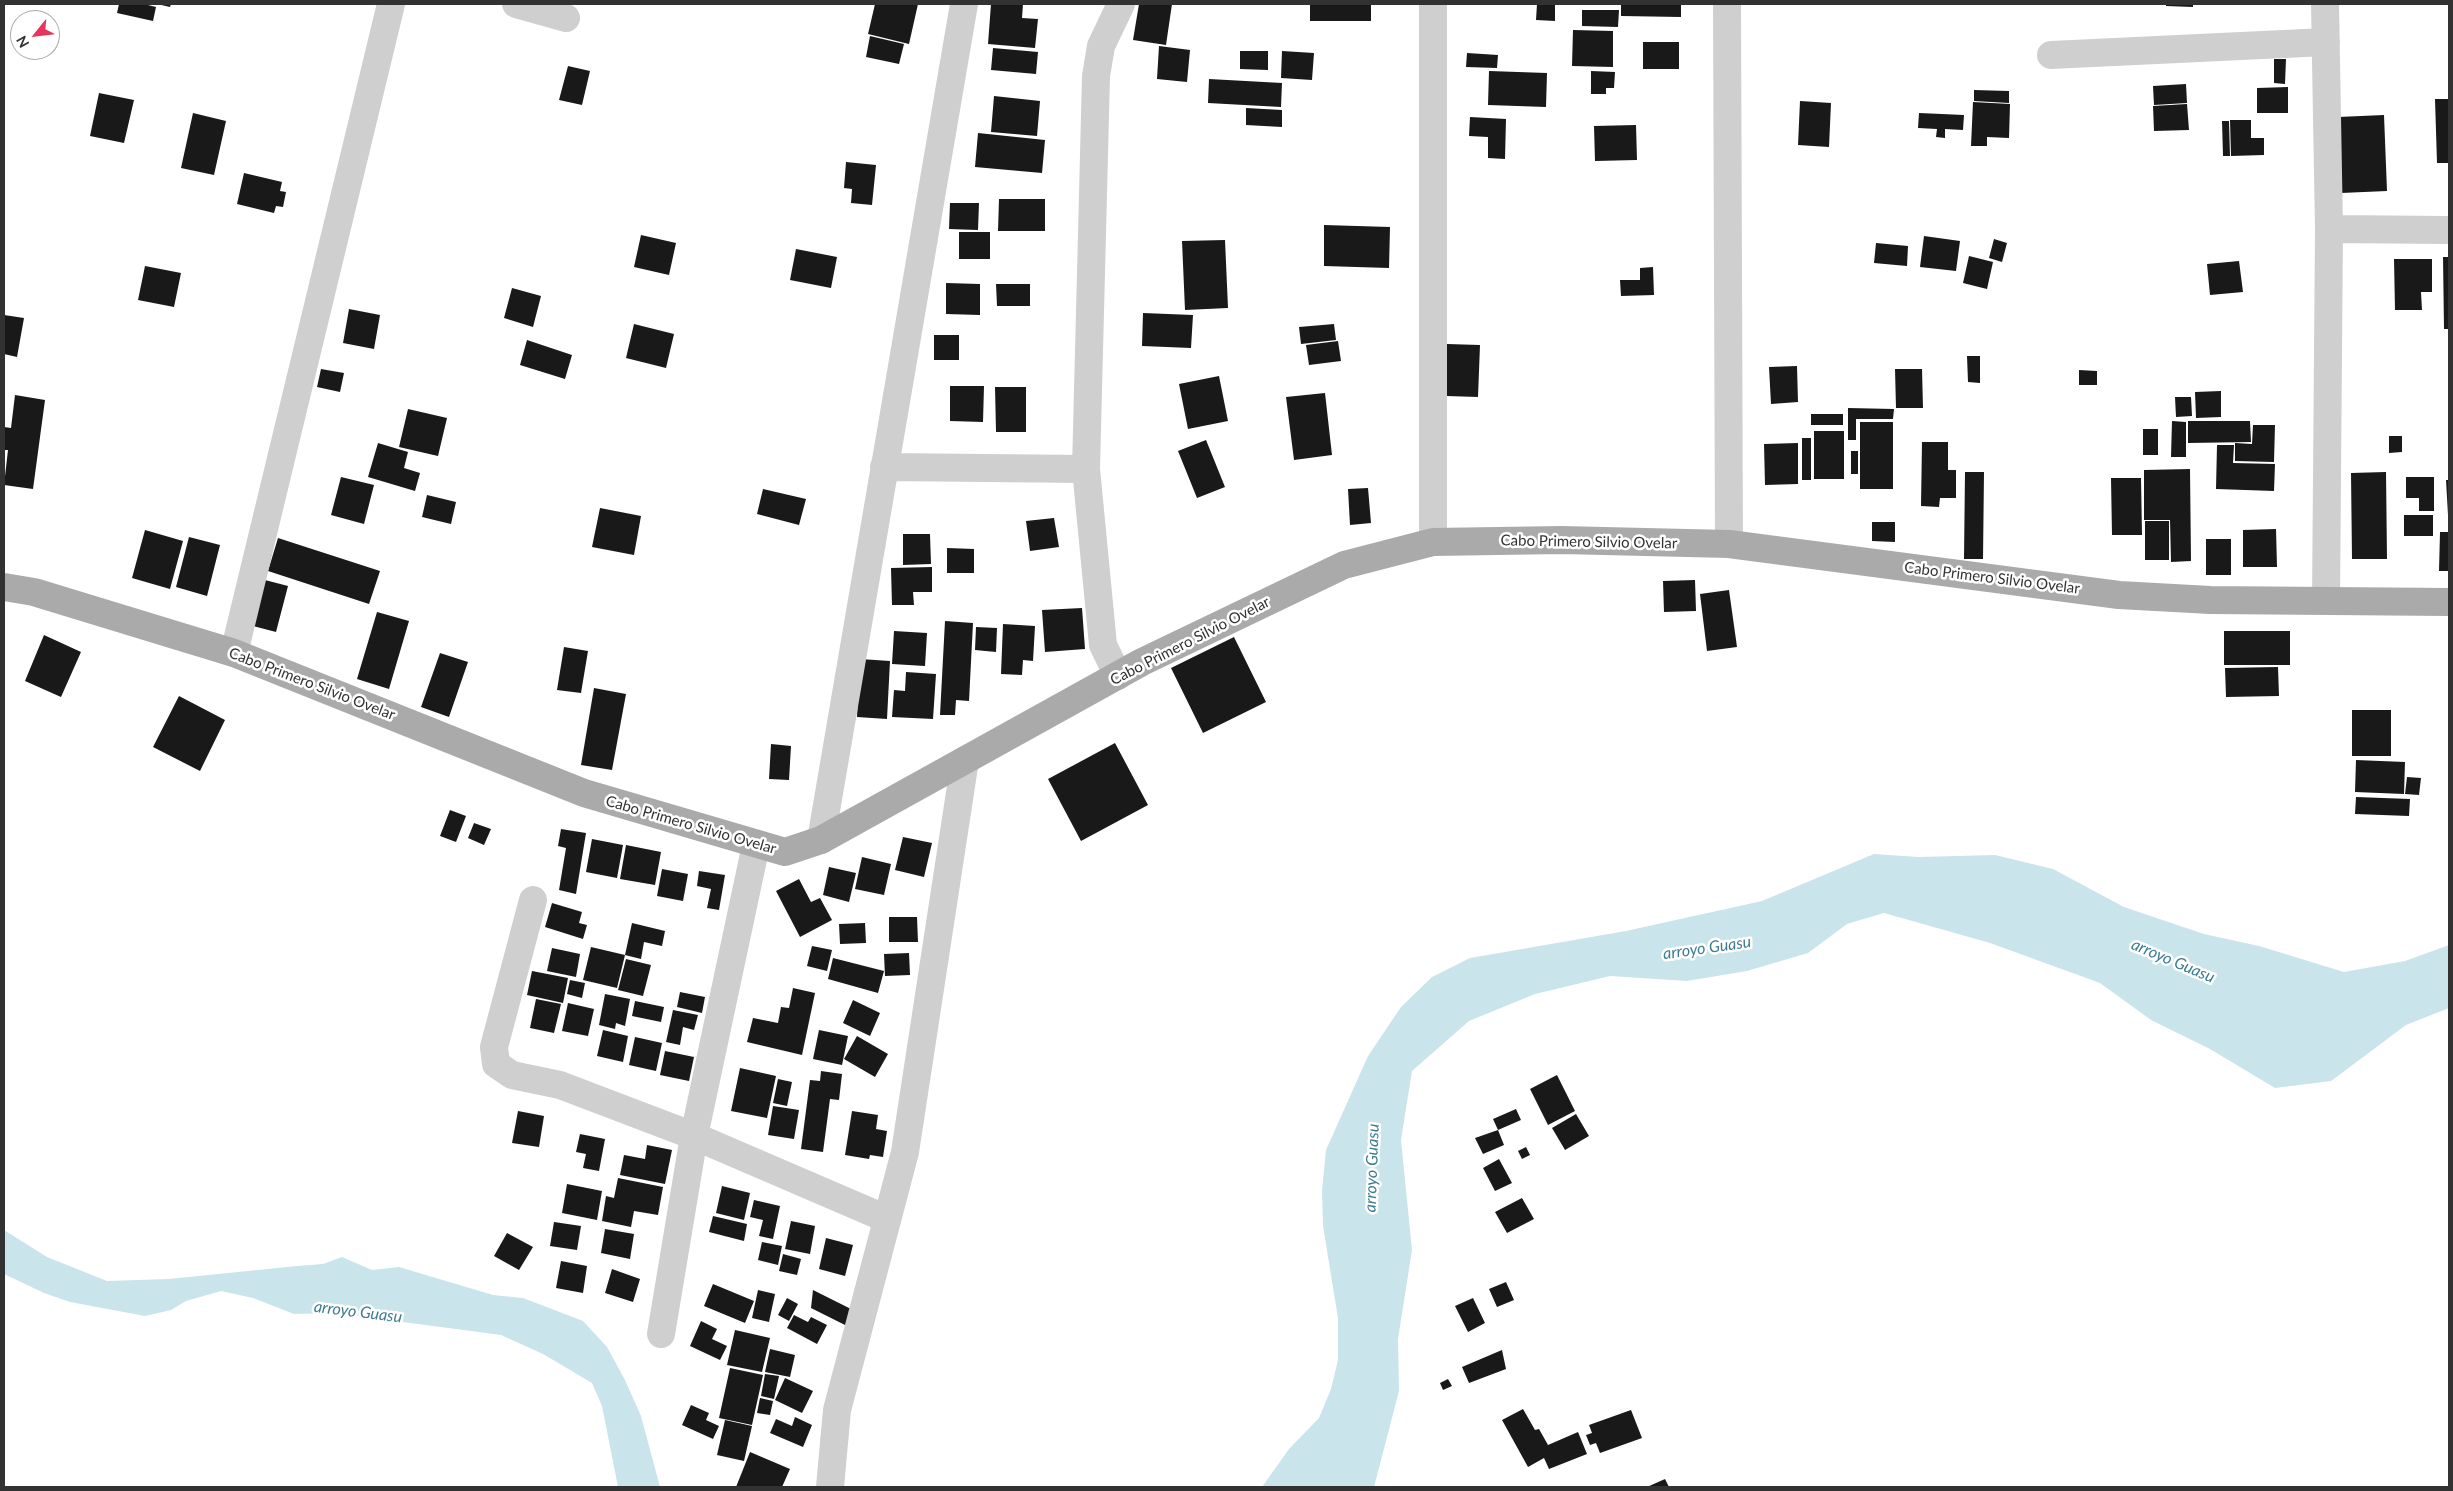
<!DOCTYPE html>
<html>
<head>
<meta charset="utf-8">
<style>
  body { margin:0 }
  #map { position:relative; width:2453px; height:1491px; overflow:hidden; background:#fff; font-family:Lato,sans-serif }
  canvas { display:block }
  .frame { position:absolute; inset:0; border:5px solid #323232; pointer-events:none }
  .north { position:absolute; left:10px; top:10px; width:50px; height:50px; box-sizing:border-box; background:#fff; border:1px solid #adadad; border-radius:50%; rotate:241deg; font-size:14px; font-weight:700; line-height:20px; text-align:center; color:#323232 }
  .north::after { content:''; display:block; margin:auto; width:18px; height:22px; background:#e8355e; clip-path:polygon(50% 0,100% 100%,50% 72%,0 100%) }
</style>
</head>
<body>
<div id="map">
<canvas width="2453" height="1491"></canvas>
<div class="frame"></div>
<div class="north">N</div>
</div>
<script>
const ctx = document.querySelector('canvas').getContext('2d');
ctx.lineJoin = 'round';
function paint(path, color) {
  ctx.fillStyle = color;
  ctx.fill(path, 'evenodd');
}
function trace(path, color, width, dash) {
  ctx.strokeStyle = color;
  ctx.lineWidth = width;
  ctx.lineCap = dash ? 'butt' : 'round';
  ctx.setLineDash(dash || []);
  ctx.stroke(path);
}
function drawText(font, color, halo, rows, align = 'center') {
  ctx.font = font + ' Lato,sans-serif';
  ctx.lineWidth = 5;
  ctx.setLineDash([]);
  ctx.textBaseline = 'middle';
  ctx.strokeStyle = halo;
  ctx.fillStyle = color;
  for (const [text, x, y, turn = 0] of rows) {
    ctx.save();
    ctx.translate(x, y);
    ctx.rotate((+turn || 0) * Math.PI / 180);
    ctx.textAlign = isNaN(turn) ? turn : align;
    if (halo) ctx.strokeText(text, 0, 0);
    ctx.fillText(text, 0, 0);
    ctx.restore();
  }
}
const water = new Path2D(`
  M1874,854L1919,857L1995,855L2053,869L2124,907L2204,934L2259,946L2344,972L2405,961L2449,945V1008L2406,1025L2331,1081L2275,1088L2210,1049L2151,1020L2100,983L1990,943L1884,913L1847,924L1808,953L1747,971L1687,981L1610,976L1535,994L1469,1021L1412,1071L1401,1140L1412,1250L1398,1339L1399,1391L1374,1487H1262L1289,1449L1319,1418L1331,1389L1338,1360V1318L1323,1226L1322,1191L1326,1150L1368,1056L1401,1007L1432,977L1470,958L1626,931L1762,901Z
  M4,1230L47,1257L107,1281L169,1279L297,1266L323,1264L342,1257L372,1270L399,1267L493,1295L523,1298L583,1321L607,1347L625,1380L641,1416L660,1487H618L602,1406L592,1383L543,1354L501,1335L335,1313L294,1314L253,1298L221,1291L186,1301L171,1310L145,1316L70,1302L44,1293L4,1274Z`);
const building = new Path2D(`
  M119,4H144L156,7L153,21L117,13Z
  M157,4H171L170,7Z
  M875,4H918L909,44L868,34Z
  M991,4H1023L1022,18L1038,19L1035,48L988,44Z
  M1139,4H1172L1166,45L1133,40Z
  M1310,4H1371V21H1310Z
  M1537,4H1555V21L1536,20Z
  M1621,4H1681V17L1621,16Z
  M2166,4H2193V7L2166,6Z
  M1582,10H1619L1618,27L1582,26Z
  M1573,30L1613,31V67L1572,66Z
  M870,36L904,44L899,64L866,57Z
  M1643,42H1679V69H1643Z
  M1159,46L1190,50L1187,82L1157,79Z
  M993,48L1038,52L1036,74L991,70Z
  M1240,51H1268V70L1240,69Z
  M1282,51L1314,53L1312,80L1281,78Z
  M1467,53L1498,55L1497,68L1466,67Z
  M2274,59H2286L2285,84L2274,83Z
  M568,66L590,71L582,105L559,100Z
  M1489,71L1547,73L1546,107L1488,105Z
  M1591,71L1615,72L1614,88H1606V94H1591Z
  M1209,79L1282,83L1281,107L1208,103Z
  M2186,84L2187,103L2154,105L2153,86Z
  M2288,87V113H2257V88Z
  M1974,90L2009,91V103L1974,101Z
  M99,93L134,100L124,143L90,136Z
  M994,96L1040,101L1037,136L991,132Z
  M2435,99H2449V163H2437Z
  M1800,101L1831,103L1829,147L1798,145Z
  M1973,102L2010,104L2009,138L1987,137V146H1971Z
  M2187,104L2189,130L2154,131L2153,106Z
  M1246,108L1282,110V127L1246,125Z
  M193,113L226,121L214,175L181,168Z
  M1919,113L1964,115L1963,130L1945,129V138L1936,137L1937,129L1918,128Z
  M2384,115L2387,191L2341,193L2338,117Z
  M1470,117L1506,119L1505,159L1488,158V137L1469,136Z
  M2230,120H2251V138H2264V155L2231,156Z
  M2222,121H2229L2230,156H2223Z
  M1636,125L1637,160L1595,161L1594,126Z
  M978,133L1045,140L1042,173L975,167Z
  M846,162L876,165L872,205L851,203L852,189L844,188Z
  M244,173L282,182L280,191L286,192L283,207L276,206L274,213L237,204Z
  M999,199H1045V231H998Z
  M950,203H979L978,230L949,229Z
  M1324,225L1390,227L1389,268L1324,266Z
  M959,232H990V259H959Z
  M641,235L676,243L669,275L634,267Z
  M1924,236L1960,241L1956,271L1920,267Z
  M1994,239L2007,243L2002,262L1989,258Z
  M1225,240L1228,308L1185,310L1182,241Z
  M1876,243L1908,246L1907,266L1874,263Z
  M796,249L837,257L831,288L790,280Z
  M1969,256L1993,262L1987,289L1963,283Z
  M2443,257H2449V329H2444Z
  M2394,259H2432V292H2421L2422,310H2395Z
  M2239,261L2243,292L2210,295L2207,264Z
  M145,266L181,273L174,307L138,300Z
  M1653,267L1654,295L1621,296L1620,280H1640V268Z
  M946,283L980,284V315L946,314Z
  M996,284H1030V306H997Z
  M512,288L541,296L533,327L504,318Z
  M349,309L380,315L374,349L343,343Z
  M1143,313L1193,315L1191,348L1142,346Z
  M4,315L24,318L17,357L4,354Z
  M634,324L674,334L666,368L626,358Z
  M1334,324L1336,340L1301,344L1299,327Z
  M934,335H959V360H934Z
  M527,340L572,355L565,379L520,365Z
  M1338,341L1341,361L1309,365L1306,345Z
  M1447,344L1480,345L1478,397L1446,396Z
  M1967,356H1980V383L1968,382Z
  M1797,366L1798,402L1771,404L1769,367Z
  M321,369L344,373L340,392L317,387Z
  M1895,369H1922L1923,408H1896Z
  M2079,370L2097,371V385H2079Z
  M1219,376L1228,421L1188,429L1179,384Z
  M950,386H984L983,422L950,421Z
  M995,387H1026V432H996Z
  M2221,391V417L2196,418L2195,392Z
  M1325,393L1332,455L1294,460L1286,397Z
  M15,395L45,400L33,489L4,485L8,450H4V427L11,428Z
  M2175,397H2191L2192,416L2176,417Z
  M1848,408L1894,409L1893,419H1856V440H1848Z
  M408,409L447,418L438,456L399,447Z
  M1811,414H1843V425H1811Z
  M2172,421L2186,422V457H2171Z
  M2188,421H2250L2251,442L2188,443Z
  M1860,422H1893V489H1860Z
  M2253,425H2275L2274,462L2235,461V443L2252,444Z
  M2143,429H2158V455H2143Z
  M1814,431H1844V479H1814Z
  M2389,436H2402V452L2389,453Z
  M1802,438H1811V480H1802Z
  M1206,440L1225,487L1197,498L1178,451Z
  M1922,442H1948V470H1956V498H1940L1939,507L1921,506Z
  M378,443L408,452L404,468L420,473L415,491L368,477Z
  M1798,443V484L1765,485L1764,444Z
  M2217,445H2234L2233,463L2275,464L2274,491L2216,489Z
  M1851,451H1858V474H1851Z
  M2190,469L2191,561L2171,562L2170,520H2144V470Z
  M1965,472H1984L1983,559H1964Z
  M2386,472L2387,559H2352L2351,473Z
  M341,477L374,485L364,524L331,515Z
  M2406,477H2434V511H2419V498H2406Z
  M2111,478H2141L2142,535H2112Z
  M2446,480H2449V515H2448Z
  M1368,488L1371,523L1350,525L1348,489Z
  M763,489L806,499L799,525L757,514Z
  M427,495L456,502L451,524L422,517Z
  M600,508L641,516L634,555L592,547Z
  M2404,515H2433V536H2404Z
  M1054,518L1059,547L1030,551L1026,521Z
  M2145,521H2169V560H2145Z
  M1872,522H1895V542L1872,541Z
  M2276,529L2277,567H2243V530Z
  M145,530L183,541L170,589L132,578Z
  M2440,532H2449V571H2439Z
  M903,534H930L931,564L903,565Z
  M189,537L220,545L207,596L176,587Z
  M278,538L380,571L369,604L268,571Z
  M2206,539H2231V575H2206Z
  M947,548L974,549V573H947Z
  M932,567V592H913L914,605H892L891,568Z
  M265,580L288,586L276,632L253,626Z
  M1695,580L1696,611L1664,612L1663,581Z
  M1729,590L1737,647L1707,651L1700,594Z
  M1082,608L1085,649L1045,652L1042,610Z
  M377,612L409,621L389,689L357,679Z
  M945,621L973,623L969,701L956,700L955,715H940Z
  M1003,624L1035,626L1033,661L1023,660L1022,675L1001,674Z
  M976,627L997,628L996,652L975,650Z
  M894,631L927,633L925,666L892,664Z
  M2224,631H2290V665H2224Z
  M44,635L81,652L61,697L25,681Z
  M1234,637L1266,702L1203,733L1171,668Z
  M564,647L588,651L581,693L557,690Z
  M440,653L468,662L449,717L421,707Z
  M860,659L890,661L887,719L857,717Z
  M2278,667L2279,696L2226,697L2225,668Z
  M906,672L936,674L933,719L892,717L894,690L905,691Z
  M594,688L626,694L612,770L581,765Z
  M179,696L225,720L200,771L153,747Z
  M2352,710H2391V756H2352Z
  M1115,743L1148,805L1081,841L1048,779Z
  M771,744L791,746L789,780L769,779Z
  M2356,760L2405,762L2404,794L2355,792Z
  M2407,777L2421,778L2419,795L2405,794Z
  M2356,797L2410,799L2409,816L2355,814Z
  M450,810L466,816L456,842L440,836Z
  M474,823L491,829L484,845L468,838Z
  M561,829L586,833L576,894L559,890L566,848L558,846Z
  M903,837L932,843L924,877L895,870Z
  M592,839L623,845L617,878L586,872Z
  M626,845L661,852L655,885L620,879Z
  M862,857L891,864L884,895L855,889Z
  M829,867L856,873L849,902L823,895Z
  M662,869L688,874L683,901L657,896Z
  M699,871L725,875L719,910L707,908L711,889L697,886Z
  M799,879L811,902L820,898L832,920L800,937L776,891Z
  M552,903L582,912L579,923L587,925L583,939L545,927Z
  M889,917H917L918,942H889Z
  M632,923L665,931L662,946L644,942L641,959L625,955Z
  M865,923L866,943L840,944L839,924Z
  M812,946L832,950L827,971L807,966Z
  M591,947L625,955L617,988L583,980Z
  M552,948L580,954L576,977L547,971Z
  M909,953L910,975L885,976L884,954Z
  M833,958L884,971L878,993L828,979Z
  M626,959L651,965L643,996L618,990Z
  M532,971L568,978L563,1003L527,995Z
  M570,980L585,983L582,998L567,994Z
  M793,988L815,993L802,1055L747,1042L753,1018L778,1023L781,1007L789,1008Z
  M680,992L705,997L702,1013L677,1007Z
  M605,994L630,999L625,1026L616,1023L615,1029L599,1025Z
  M536,999L561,1004L554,1033L530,1028Z
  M853,1000L880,1013L870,1036L843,1023Z
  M635,1001L664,1007L661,1022L632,1016Z
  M568,1003L594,1009L588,1036L562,1031Z
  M673,1010L698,1015L694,1030L683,1027L680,1045L666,1042Z
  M603,1030L628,1036L623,1062L597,1056Z
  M819,1030L848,1036L842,1065L813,1059Z
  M857,1036L888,1054L875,1077L844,1059Z
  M635,1037L662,1043L656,1071L629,1065Z
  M665,1051L694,1057L689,1081L660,1075Z
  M740,1068L776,1076L767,1118L731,1111Z
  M821,1071L842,1074L839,1100L830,1099L823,1152L801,1149L810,1080L820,1081Z
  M1557,1075L1575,1111L1548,1125L1530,1089Z
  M778,1079L792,1082L787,1106L773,1103Z
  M773,1106L799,1110L794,1139L768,1135Z
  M1516,1109L1521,1120L1498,1130L1493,1119Z
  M518,1111L544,1116L539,1147L512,1143Z
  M852,1111L878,1115L876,1129L887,1131L883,1157L870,1155L869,1159L845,1155Z
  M1576,1114L1589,1136L1565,1150L1552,1128Z
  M1498,1130L1504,1145L1483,1154L1475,1138Z
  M580,1134L605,1139L599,1171L583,1168L586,1154L576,1152Z
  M647,1145L672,1150L665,1184L620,1175L624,1155L645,1159Z
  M1526,1147L1530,1155L1522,1159L1518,1151Z
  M1499,1159L1512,1183L1495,1191L1483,1168Z
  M618,1178L663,1187L658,1215L634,1211L631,1227L602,1221L606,1196L614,1198Z
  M567,1184L602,1191L597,1220L562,1213Z
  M722,1186L750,1193L744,1220L716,1213Z
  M1522,1198L1534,1219L1507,1233L1495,1212Z
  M754,1200L780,1206L773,1239L759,1236L763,1220L750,1217Z
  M713,1216L747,1224L744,1241L709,1232Z
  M791,1221L815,1226L810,1254L785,1249Z
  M554,1222L581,1226L577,1250L550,1246Z
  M605,1229L634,1234L630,1259L601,1253Z
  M507,1233L533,1247L519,1270L494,1256Z
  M826,1238L853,1245L845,1276L819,1269Z
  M762,1242L782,1246L778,1265L758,1260Z
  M783,1254L801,1259L797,1275L779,1271Z
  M561,1261L587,1266L583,1293L556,1288Z
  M612,1269L640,1279L633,1302L605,1293Z
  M1506,1282L1514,1300L1497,1307L1489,1289Z
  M713,1284L754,1301L745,1323L704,1306Z
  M758,1290L775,1294L769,1322L752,1318Z
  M813,1290L851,1309L847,1326L811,1308Z
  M787,1298L798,1304L789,1321L778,1315Z
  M1473,1298L1485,1323L1468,1332L1455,1306Z
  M794,1315L808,1322L811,1317L827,1325L817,1344L787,1328Z
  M701,1321L717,1329L712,1339L727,1346L720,1360L690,1346Z
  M735,1330L770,1338L762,1372L727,1365Z
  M770,1349L795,1355L790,1377L765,1372Z
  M1502,1350L1506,1369L1469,1383L1462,1367Z
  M730,1368L763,1375L752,1425L719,1418Z
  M765,1374L779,1376L774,1399L761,1396Z
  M785,1378L813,1391L802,1413L775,1400Z
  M1448,1379L1452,1386L1443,1390L1440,1383Z
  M760,1398L773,1401L770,1415L757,1413Z
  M691,1405L709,1413L706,1420L719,1426L713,1439L682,1425Z
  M1523,1409L1535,1430L1539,1429L1548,1445L1578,1432L1587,1454L1549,1469L1544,1458L1528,1467L1502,1420Z
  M1631,1410L1642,1438L1600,1453L1596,1443L1590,1445L1586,1435L1592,1433L1589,1425Z
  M795,1417L812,1425L803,1447L770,1433L776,1419L792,1426Z
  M725,1420L752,1426L744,1461L717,1455Z
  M750,1452L790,1469L782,1487H736Z
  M1665,1479L1669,1487H1647Z`);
const minor = new Path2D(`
  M516,4L566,18
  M1433,4V542
  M1727,4L1729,544
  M2325,4L2329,229L2326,601
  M2051,55L2326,42
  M2329,229L2449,230
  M884,467L1086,469
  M234,653L391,4
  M1118,676L1103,645L1086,469L1096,76L1101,46L1121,4
  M821,840L964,4
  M533,900L494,1047L496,1064L512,1075L560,1085L694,1136L887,1219
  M661,1334L694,1136L756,845
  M830,1487L837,1410L905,1152L965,760`);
const major = new Path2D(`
  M4,587L34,592L234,653L584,793L785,852L821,840L1142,662L1344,565L1433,542L1562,540L1729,544L2119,595L2210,600L2449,602`);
const streetNames = [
  ["Cabo Primero Silvio Ovelar",1589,542,1],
  ["Cabo Primero Silvio Ovelar",1992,578,7],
  ["Cabo Primero Silvio Ovelar",1190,641,-27],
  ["Cabo Primero Silvio Ovelar",312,684,21],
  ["Cabo Primero Silvio Ovelar",691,825,16]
];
const waterNames = [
  ["arroyo Guasu",1707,948,-8],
  ["arroyo Guasu",2173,961,23],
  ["arroyo Guasu",1372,1168,-88],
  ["arroyo Guasu",358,1312,7]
];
paint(water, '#cae4ec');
paint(building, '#191919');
trace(minor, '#cfcfcf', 28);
trace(major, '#aaa', 28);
drawText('15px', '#323232', '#fff', streetNames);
drawText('italic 16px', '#3b7c90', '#fff', waterNames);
</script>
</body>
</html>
